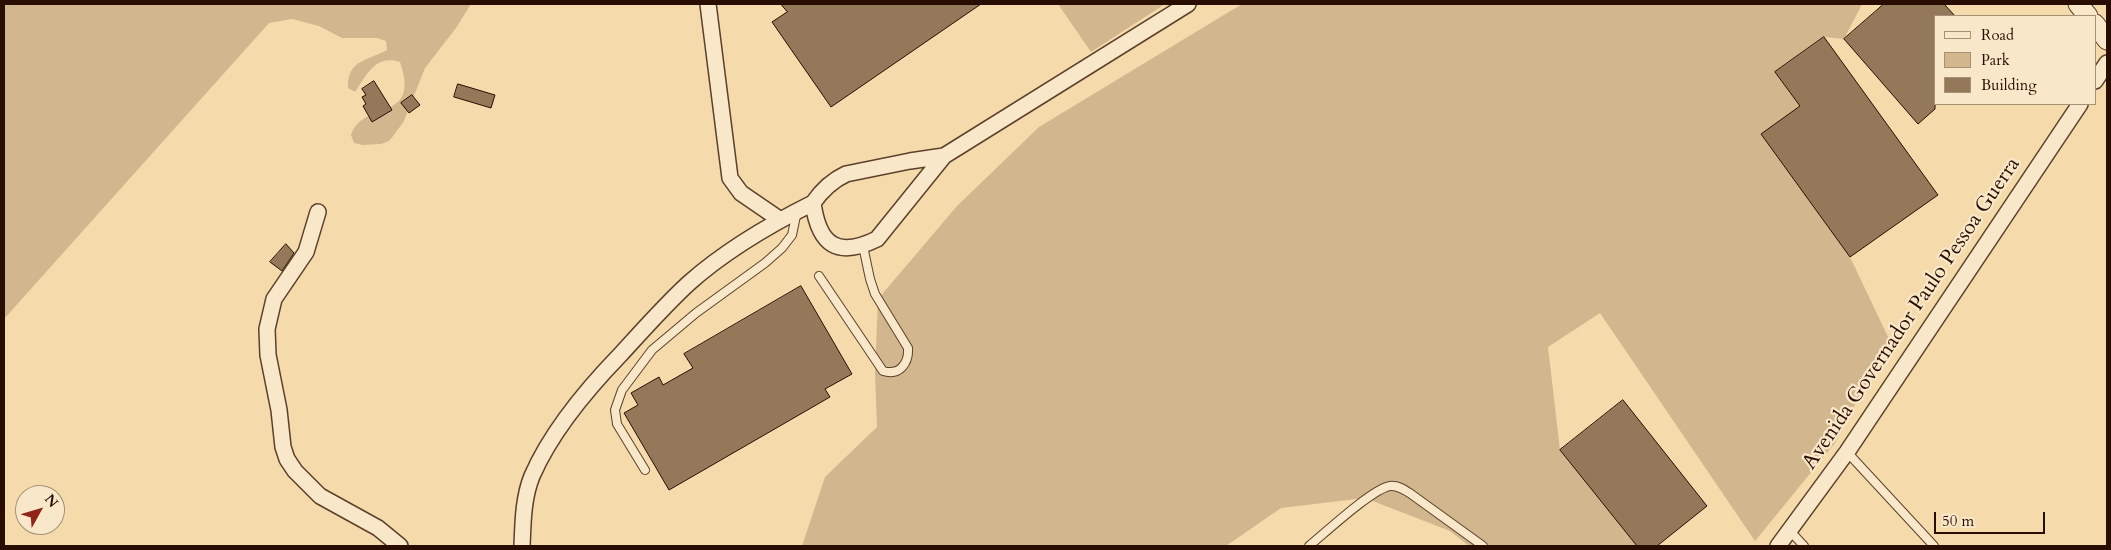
<!DOCTYPE html>
<html>
<head>
<meta charset="utf-8">
<style>
  body { margin:0 }
  #map { position:relative; width:2111px; height:550px; overflow:hidden; background:#f5daab; font-family:Cardo,serif }
  canvas { display:block }
  .frame { position:absolute; inset:0; border:5px solid #290d01; pointer-events:none }
  .legend { position:absolute; left:1934px; top:15px; width:162px; height:90px; box-sizing:border-box; background:#f8e7c8; border:1px solid #a59078; margin:0; padding:6px 9px; list-style:none; font-size:15px; color:#290d01 }
  .legend li { display:flex; align-items:center; gap:10px; height:25px }
  .legend b { width:25px; border:1px solid #a59078 }
  .north { position:absolute; left:15px; top:485px; width:50px; height:50px; box-sizing:border-box; background:#f8e7c8; border:1px solid #a59078; border-radius:50%; rotate:51deg; font-size:14px; font-weight:700; line-height:20px; text-align:center; color:#290d01 }
  .north::after { content:''; display:block; margin:auto; width:18px; height:22px; background:#8f2418; clip-path:polygon(50% 0,100% 100%,50% 72%,0 100%) }
  .scale { position:absolute; left:1934px; top:512px; width:111px; height:22px; box-sizing:border-box; border:2px solid #290d01; border-top:0; padding-left:6px; font-size:15px; line-height:18px; white-space:nowrap; color:#290d01; -webkit-text-stroke:4px #f8e7c8; paint-order:stroke }
</style>
</head>
<body>
<div id="map">
<canvas width="2111" height="550"></canvas>
<div class="frame"></div>
<ul class="legend">
<li><b style="height:6px;background:#f8e7c8"></b>Road</li>
<li><b style="height:14px;background:#d2b78e"></b>Park</li>
<li><b style="height:14px;background:#937859"></b>Building</li>
</ul>
<div class="north">N</div>
<div class="scale">50 m</div>
</div>
<script>
const ctx = document.querySelector('canvas').getContext('2d');
ctx.lineJoin = 'round';
function paint(path, color) {
  ctx.fillStyle = color;
  ctx.fill(path, 'evenodd');
}
function trace(path, color, width, dash) {
  ctx.strokeStyle = color;
  ctx.lineWidth = width;
  ctx.lineCap = dash ? 'butt' : 'round';
  ctx.setLineDash(dash || []);
  ctx.stroke(path);
}
function drawText(font, color, halo, rows, align = 'center') {
  ctx.font = font + ' Cardo,serif';
  ctx.lineWidth = 4.5;
  ctx.setLineDash([]);
  ctx.textBaseline = 'middle';
  ctx.strokeStyle = halo;
  ctx.fillStyle = color;
  for (const [text, x, y, turn = 0] of rows) {
    ctx.save();
    ctx.translate(x, y);
    ctx.rotate((+turn || 0) * Math.PI / 180);
    ctx.textAlign = isNaN(turn) ? turn : align;
    if (halo) ctx.strokeText(text, 0, 0);
    ctx.fillText(text, 0, 0);
    ctx.restore();
  }
}
const green = new Path2D(`
  M4,4H471L456,28L425,68L404,121L394,135L389,141L381,144L363,145L354,143L351,135C364,98 421,124 400,62C376,54 367,74 355,92L348,88C347,59 368,61 387,50L386,41L377,38H342L319,26L292,19L269,23L4,319Z
  M1058,4H1165L1091,52Z
  M1242,4H1862L1844,39L1824,37L1775,72L1800,106L1761,134L1850,257L1889,339L1835,443L1755,541L1600,313L1548,347L1560,450L1637,546H1469L1450,531L1365,498L1281,508L1226,546H802L825,477L877,427L875,373L878,299L957,206L1039,127Z`);
const building = new Path2D(`
  M781,4H981L831,107L772,22L787,12Z
  M1884,4H1944L1955,16H1935V109L1918,124L1844,39Z
  M1824,37L1938,195L1850,257L1761,134L1800,106L1775,72Z
  M374,81L392,110L372,122L363,106L366,104L362,97L366,95L362,89Z
  M458,84L495,95L491,108L454,97Z
  M412,95L420,105L409,113L401,103Z
  M286,244L294,253L282,271L270,262Z
  M801,286L852,374L825,389L830,397L669,490L624,413L638,405L631,393L659,377L663,385L693,368L684,354Z
  M1623,400L1707,506L1657,546H1637L1560,450Z`);
const service = new Path2D(`
  M819,276L883,371C900,376 909,363 908,348L875,294L870,279L863,246
  M1847,452L1934,546
  M645,470L617,424L615,410L622,390L652,350L696,313L765,263L782,248L792,235L797,211
  M1790,531L1804,546
  M1309,546C1325,533 1372,489 1390,486C1398,485 1405,490 1411,494L1483,546`);
const minor = new Path2D(`
  M708,4L730,178L741,193L779,219
  M2095,81L2107,63
  M944,156L910,161L846,174C831,181 822,190 813,203C819,246 838,258 877,239L944,156L1188,4
  M318,212L306,252L274,299L267,329L268,355L279,410L283,447L287,459L295,471L320,496L378,528L400,546
  M522,546C523,523 523,498 532,476C552,430 587,389 621,354C643,330 665,305 689,283C726,250 769,225 813,203
  M1778,546L1847,452L2080,104`);
const tertiary = new Path2D(`
  M2078,4L2088,16
  M2095,24L2107,40`);
const streetNames = [
  ["Avenida Governador Paulo Pessoa Guerra",1912,314,-56]
];
paint(green, '#d2b78e');
paint(building, '#937859');
trace(building, '#290d01', 1);
trace(service, '#5c402c', 10);
trace(minor, '#5c402c', 18);
trace(tertiary, '#5c402c', 21);
trace(service, '#f8e7c8', 8);
trace(minor, '#f8e7c8', 15);
trace(tertiary, '#f8e7c8', 19);
drawText('21px', '#290d01', '#f8e7c8', streetNames);
</script>
</body>
</html>
